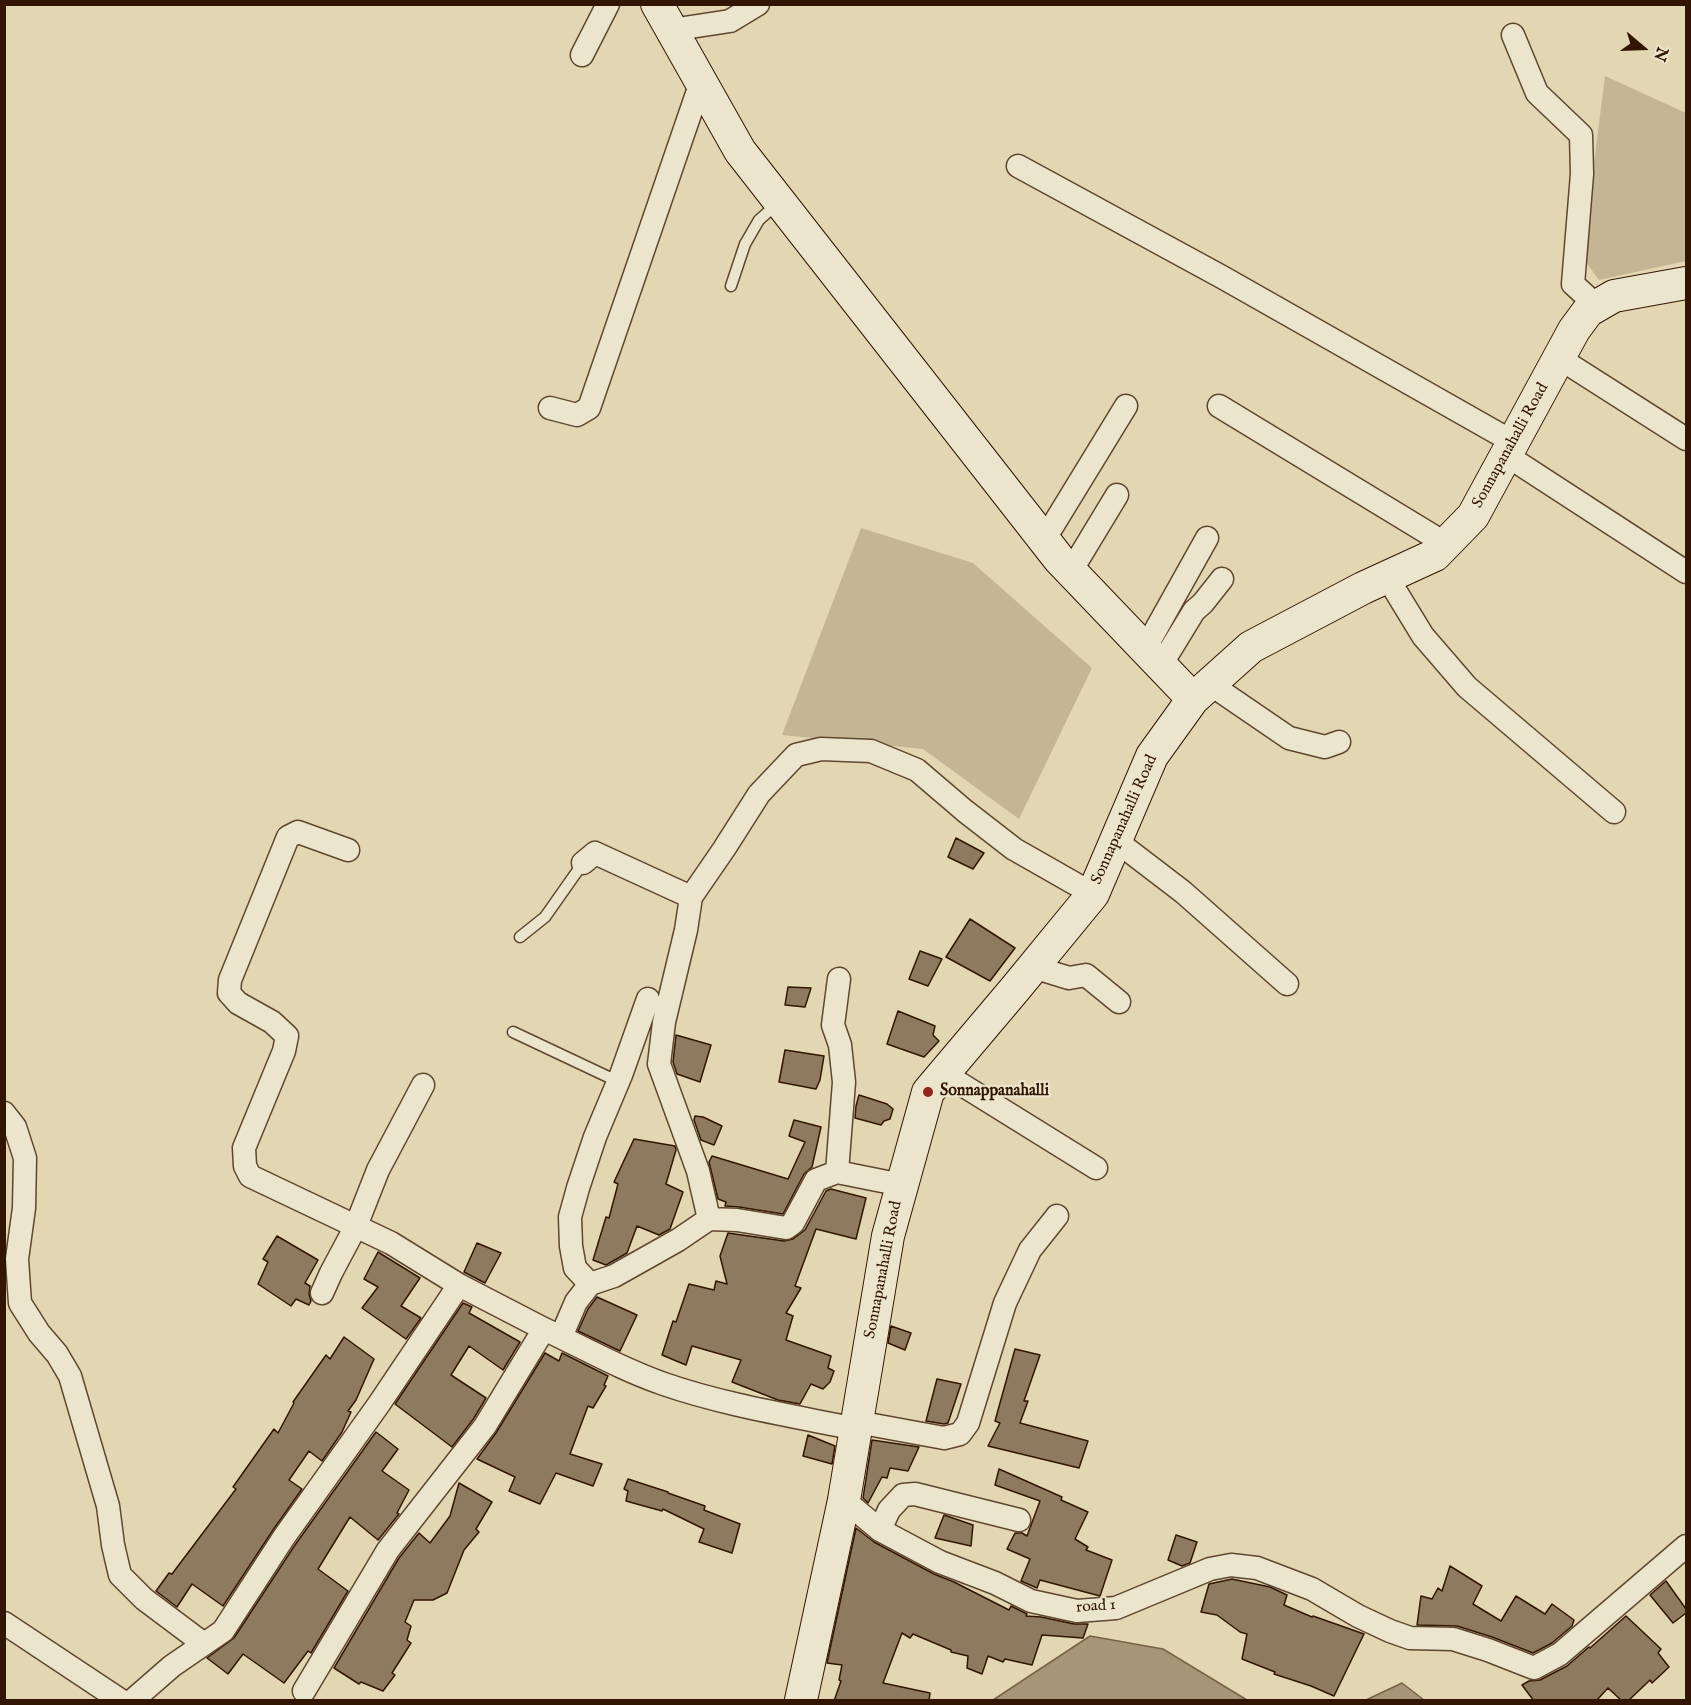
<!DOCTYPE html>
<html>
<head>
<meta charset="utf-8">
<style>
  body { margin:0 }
  #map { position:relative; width:1691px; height:1705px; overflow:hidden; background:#e2d7b2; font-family:"IM FELL English",serif }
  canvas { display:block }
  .frame { position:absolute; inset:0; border:6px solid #331503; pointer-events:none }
  .north { position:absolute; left:1613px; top:18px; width:60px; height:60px; -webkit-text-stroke:4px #ece5cd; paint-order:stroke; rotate:109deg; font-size:16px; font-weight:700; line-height:24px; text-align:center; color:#331503 }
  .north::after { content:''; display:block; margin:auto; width:21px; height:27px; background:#331503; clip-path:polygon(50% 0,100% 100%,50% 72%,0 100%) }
</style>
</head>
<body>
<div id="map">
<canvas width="1691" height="1705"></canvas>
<div class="frame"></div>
<div class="north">N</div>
</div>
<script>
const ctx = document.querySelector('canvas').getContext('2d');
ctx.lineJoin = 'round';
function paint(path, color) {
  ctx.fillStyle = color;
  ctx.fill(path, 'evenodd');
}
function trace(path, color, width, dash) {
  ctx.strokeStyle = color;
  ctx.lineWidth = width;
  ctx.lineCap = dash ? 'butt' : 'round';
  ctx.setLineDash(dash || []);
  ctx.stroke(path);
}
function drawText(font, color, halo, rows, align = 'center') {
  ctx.font = font + ' "IM FELL English",serif';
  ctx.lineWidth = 4.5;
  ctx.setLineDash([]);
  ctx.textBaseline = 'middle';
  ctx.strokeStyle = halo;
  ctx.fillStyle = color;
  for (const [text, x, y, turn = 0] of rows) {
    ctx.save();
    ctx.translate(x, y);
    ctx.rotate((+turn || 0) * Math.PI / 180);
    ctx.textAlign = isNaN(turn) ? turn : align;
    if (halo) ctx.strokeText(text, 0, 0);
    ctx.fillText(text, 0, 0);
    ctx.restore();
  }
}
const green = new Path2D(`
  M1605,76L1686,113V261L1599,280L1582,257Z
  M861,528L973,563L1092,668L1019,819L923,749L782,735Z`);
const water = new Path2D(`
  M1090,1636L1163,1649L1247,1700H993Z
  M1402,1683L1424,1700H1366Z`);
const building = new Path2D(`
  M956,838L984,853L973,869L948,857Z
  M970,919L1015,948L990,981L946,957Z
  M920,951L942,959L928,986L909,979Z
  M788,987L811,988L805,1007L785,1005Z
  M898,1011L935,1026L933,1035L939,1041L924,1057L887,1044Z
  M676,1035L711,1045L700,1082L677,1074L673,1062Z
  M785,1050L824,1056L820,1080L816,1089L779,1082Z
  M859,1095L887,1104L893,1109L890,1119L884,1121L881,1125L855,1118L856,1106Z
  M695,1116L703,1117L722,1126L714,1145L701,1140L694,1120Z
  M794,1120L821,1127L812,1167L804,1174L783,1214L739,1207L725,1206L726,1202L718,1199L709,1162L712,1156L788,1179L805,1142L789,1136Z
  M634,1139L675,1146L676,1150L666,1184L683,1192L670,1229L659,1235L637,1226L627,1253L606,1265L593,1260L606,1217L609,1218L618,1184L614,1182Z
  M831,1189L866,1198L856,1239L816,1229L795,1286L801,1288L786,1313L793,1316L786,1340L831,1356L828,1368L834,1371L830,1382L823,1389L811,1384L800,1404L778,1400L732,1382L741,1360L692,1346L686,1365L662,1355L673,1321L676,1322L689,1284L714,1290L716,1281L727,1284L720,1256L728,1233L784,1241L793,1239L805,1230L826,1191Z
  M277,1236L318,1260L305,1283L310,1286L309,1294L311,1301L309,1305L296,1299L291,1306L258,1284L268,1262L263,1259Z
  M477,1243L501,1253L485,1283L464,1272Z
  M378,1252L420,1278L401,1306L421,1318L406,1339L362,1308L378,1287L364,1279Z
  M597,1297L637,1315L620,1351L578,1331L588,1309Z
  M463,1303L472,1307L469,1313L520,1342L503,1370L469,1346L451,1375L486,1398L474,1418L452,1447L395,1404Z
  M891,1326L911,1333L905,1350L888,1343Z
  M344,1337L374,1359L356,1400L348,1411L351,1412L342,1432L322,1461L309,1451L289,1480L302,1489L273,1530L223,1606L192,1584L177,1607L156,1591L169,1573L172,1574L236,1489L233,1487L274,1429L278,1433L294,1403L293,1402L326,1355L330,1359Z
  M1015,1349L1040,1355L1024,1401H1028L1020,1423L1088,1441L1079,1468L988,1446L1000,1423L995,1421Z
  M545,1353L559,1361L562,1353L608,1376L604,1385L606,1386L593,1408L588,1406L570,1454L602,1464L593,1486L556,1473L540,1504L509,1491L515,1477L477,1459L496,1433Z
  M937,1379L961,1384L948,1423L944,1424L926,1421Z
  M376,1432L398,1449L382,1471L409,1490L397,1513L399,1514L378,1540L350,1517L318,1569L348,1591L311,1653L308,1651L284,1683L243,1654L228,1674L207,1658L234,1638L295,1545Z
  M808,1435L835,1446L832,1464L803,1456Z
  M872,1440L919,1447L908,1471L890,1468L887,1478L882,1477L868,1503L863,1498Z
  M999,1469L1062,1497L1061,1500L1088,1512L1075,1539L1088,1547L1086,1550L1112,1560L1100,1596L1040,1580L1037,1588L1021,1581L1030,1559L1007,1549L1015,1533H1022L1027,1536L1040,1501L995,1485Z
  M628,1479L668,1492V1493L705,1506L704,1510L740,1524L732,1553L699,1542L704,1529L663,1509L662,1511L626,1501L628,1491L624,1489Z
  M459,1483L492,1502L476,1529L479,1532L464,1550L447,1593L433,1600H414L405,1622L411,1626L407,1640L411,1643L392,1673L395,1675L383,1691L361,1682L359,1684L334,1668L399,1558L419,1533L430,1543L450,1516Z
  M944,1515L973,1525L971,1546L935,1538Z
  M856,1528L874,1542L934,1574L954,1582L1009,1610L1011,1606L1027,1614L1026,1616L1041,1617L1074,1624H1088L1083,1638L1042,1635L1032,1665L1005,1659L1003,1662L988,1656L982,1674L967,1668L968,1656L951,1652V1650L913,1634L910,1638L902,1633L883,1683L930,1693L929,1701H834L841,1681L839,1680L842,1665L827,1663Z
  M1176,1535L1197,1542L1190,1563L1182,1566L1168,1560Z
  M1450,1566L1482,1586L1473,1604L1501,1621L1516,1596L1545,1614L1552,1604L1574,1620L1572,1626L1552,1643L1533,1653L1492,1637L1457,1626L1417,1625L1421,1596L1432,1599L1438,1588L1442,1591Z
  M1232,1579L1270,1587L1287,1595L1284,1605L1312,1617L1313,1616L1364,1634L1334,1696L1311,1686L1274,1674L1275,1672L1242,1659L1247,1634L1240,1632L1217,1615L1201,1612L1209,1584Z
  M1666,1581L1686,1609V1613L1673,1623L1650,1595Z
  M1626,1616L1661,1649L1658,1653L1669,1667L1652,1683L1650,1680L1628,1701H1622L1608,1688L1596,1701H1534L1522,1685L1529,1681L1540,1680L1567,1666L1589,1647L1590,1648Z`);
const lane = new Path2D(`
  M731,286L745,244L759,220L777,204
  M520,937L545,917L583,863
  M513,1032L619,1082`);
const street = new Path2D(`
  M671,30L730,21L758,4
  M1513,35L1537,93L1581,135L1582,174L1573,284L1597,306
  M582,55L608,4
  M1018,166L1222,277L1513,442
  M1559,358L1686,439
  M1219,406L1446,544
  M550,408L577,415L589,408L701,82
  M1506,455L1686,572
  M1044,540L1126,406
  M1071,571L1117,495
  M1387,577L1423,636L1467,687L1614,812
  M1145,649L1207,538
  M1161,665L1194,611L1203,603L1222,579
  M1210,684L1289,738L1325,747L1339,742
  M1115,840L1183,892L1287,984
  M348,850L298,832L288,837L230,980L229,993L238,1003L272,1022L287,1036L284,1051L244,1148L245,1166L250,1176L391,1243L459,1285
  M583,863L595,853L691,897
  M1033,967L1069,978L1086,975L1119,1002
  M943,1073L1096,1168
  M4,1113L15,1127L25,1158L24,1208L17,1259L20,1303L39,1333L57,1354L70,1376L108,1506L113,1545L120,1575L144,1599L204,1644
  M837,1172L844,1082L840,1045L833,1025L839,979
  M709,1219L737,1220L786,1228L793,1223L816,1180L837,1172L902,1185
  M590,1284L575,1268L571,1246L570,1217L578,1188L595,1137L621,1075L648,999
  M322,1293L331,1273L356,1226L378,1170L423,1085
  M561,1337L576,1302L590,1284L614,1276L678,1240L709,1219L698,1171L659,1064L664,1022L686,930L691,897L724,849L759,794L796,755L821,749L871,751L917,770L965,811L1014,849L1093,894
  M857,1422L944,1438L960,1434L968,1423L1005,1303L1030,1250L1057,1216
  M844,1500L880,1530L940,1562L995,1583L1031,1601L1077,1611L1116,1608L1210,1569L1231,1565L1257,1568L1312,1589L1358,1616L1390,1631L1410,1638L1453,1639L1488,1650L1534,1668L1560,1654L1686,1546
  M880,1530L889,1510L903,1495L915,1494L1019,1520
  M4,1623L120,1700
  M304,1691L388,1550L485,1426L544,1329C584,1348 623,1370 664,1384C724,1405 794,1416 856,1429
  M133,1700L172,1666L223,1631L284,1537L379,1404L459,1285L544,1329`);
const secondary = new Path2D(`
  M657,4L740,151L1059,559L1193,699
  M801,1700L844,1500L888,1236L928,1092L1015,989L1093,894L1152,756L1193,699L1251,647L1363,588L1435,555L1473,516L1574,330L1588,311L1614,296L1686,283`);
const markers = [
  [928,1092,6,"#8f2418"]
];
const streetNames = [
  ["Sonnapanahalli Road",1511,446,-61],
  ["Sonnapanahalli Road",1125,820,-66],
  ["Sonnapanahalli Road",884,1270,-79],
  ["road 1",1096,1607,-4]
];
const poiNames = [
  ["Sonnappanahalli",940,1092]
];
paint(green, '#c4b694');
paint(water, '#a69576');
trace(water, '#786248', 1.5);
paint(building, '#8e7a5e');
trace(building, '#331503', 1.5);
trace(lane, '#5f462f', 13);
trace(street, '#5f462f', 25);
trace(secondary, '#331503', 34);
trace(lane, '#ece5cd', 10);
trace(street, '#ece5cd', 22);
trace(secondary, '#ece5cd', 32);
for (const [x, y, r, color] of markers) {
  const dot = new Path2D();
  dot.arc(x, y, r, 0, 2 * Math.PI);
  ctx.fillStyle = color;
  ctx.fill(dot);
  trace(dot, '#ece5cd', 2);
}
drawText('16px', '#331503', '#ece5cd', streetNames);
drawText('bold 16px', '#331503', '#ece5cd', poiNames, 'left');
</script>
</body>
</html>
